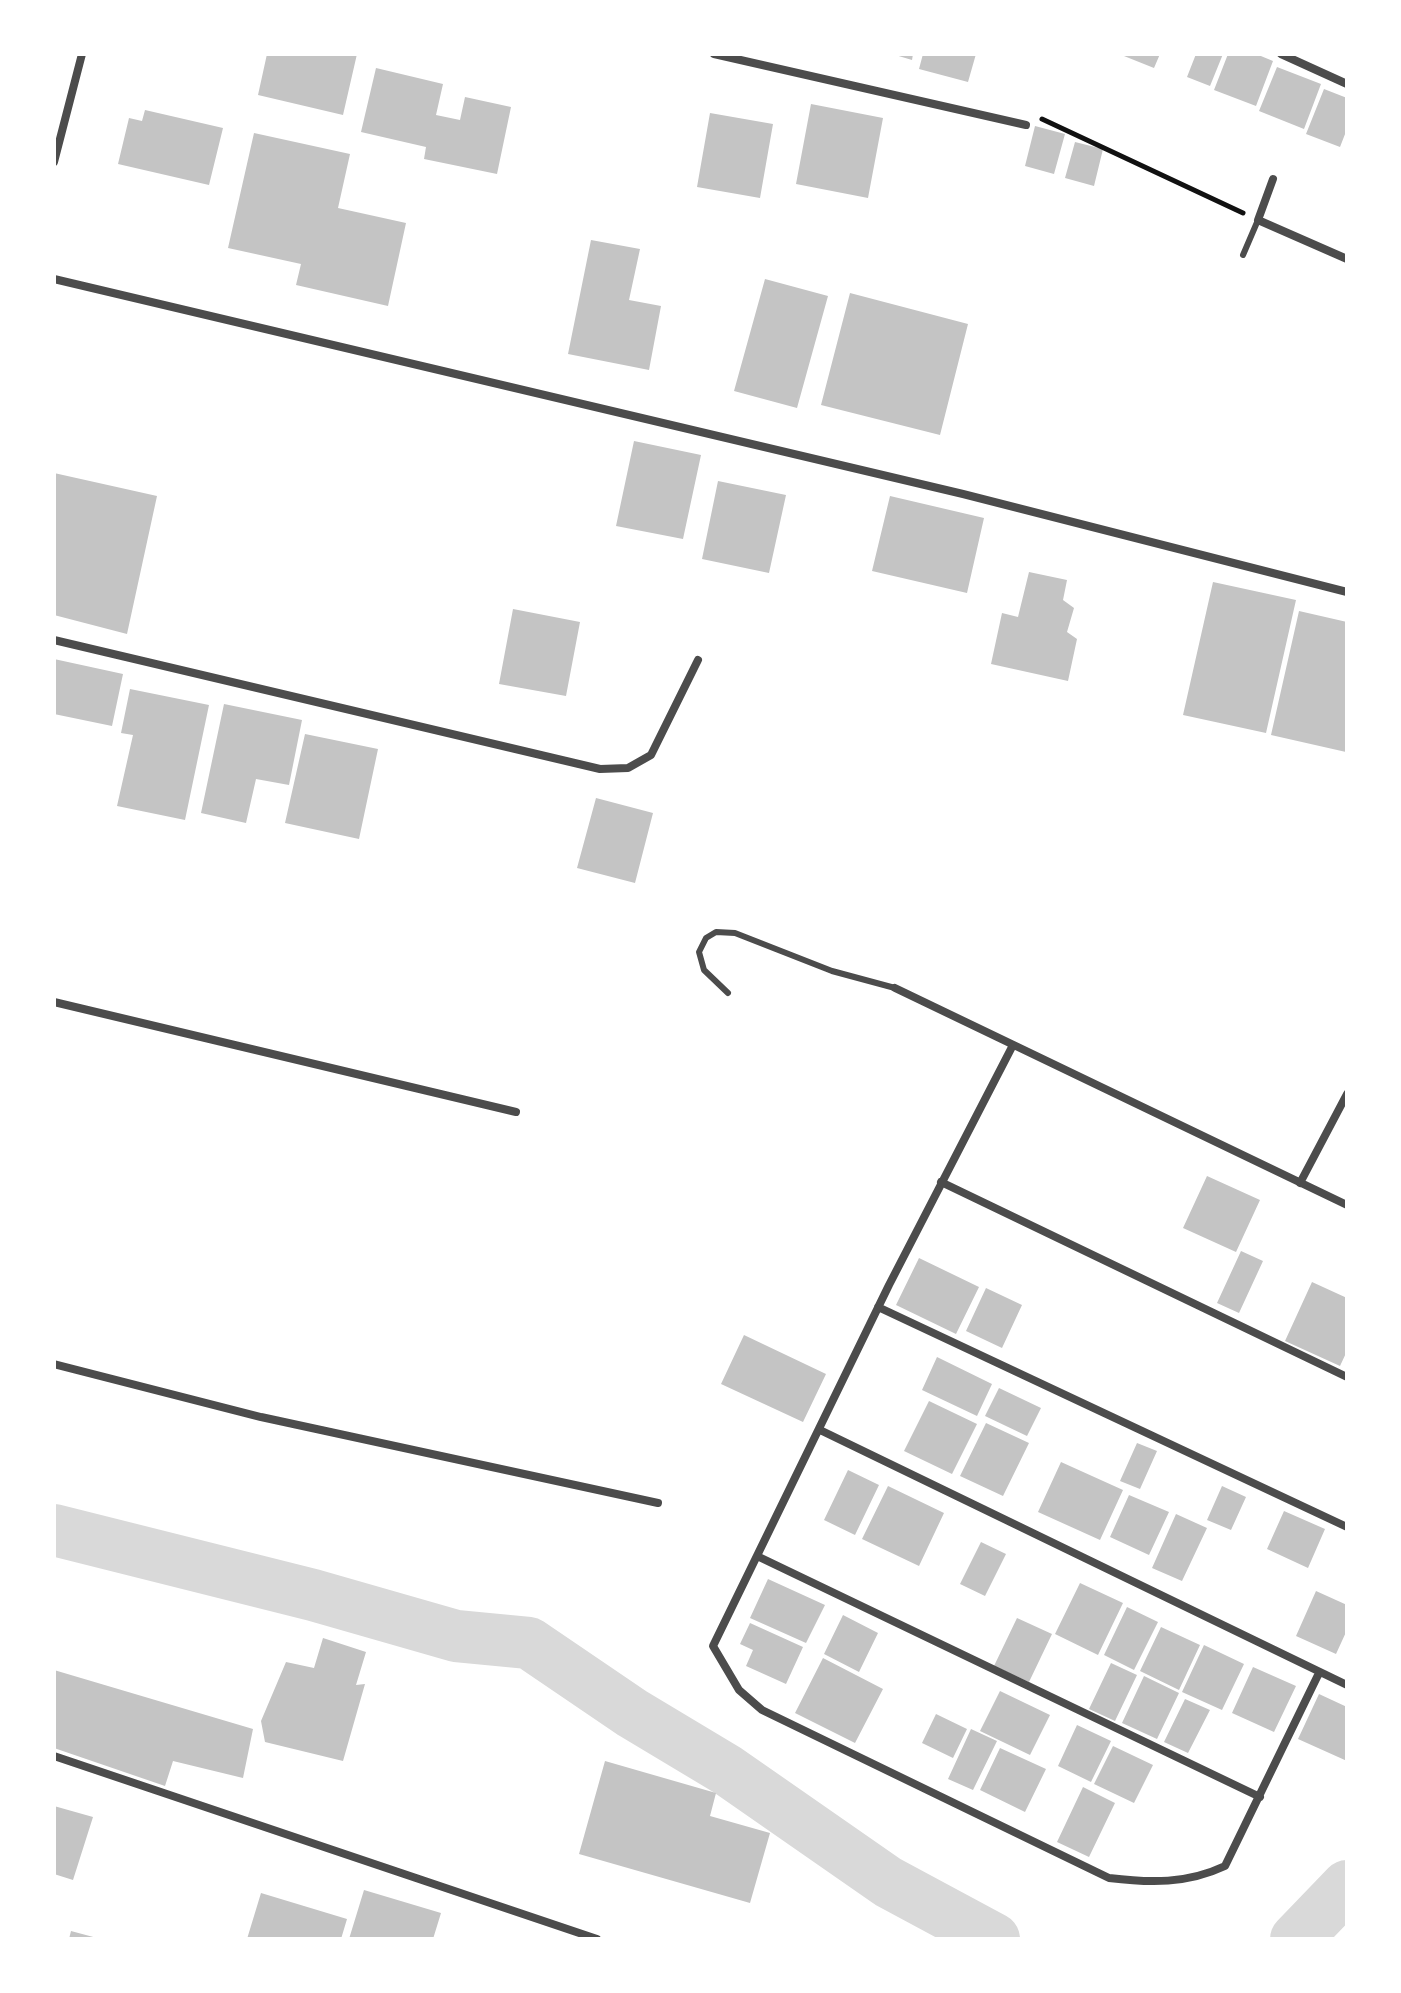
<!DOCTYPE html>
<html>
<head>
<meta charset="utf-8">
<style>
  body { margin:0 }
  #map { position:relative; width:1401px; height:1993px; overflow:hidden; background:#fff; font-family:Lato,sans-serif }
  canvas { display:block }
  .frame { position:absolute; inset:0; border:56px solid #fff; pointer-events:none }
</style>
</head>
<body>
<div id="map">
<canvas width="1401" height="1993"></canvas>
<div class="frame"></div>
</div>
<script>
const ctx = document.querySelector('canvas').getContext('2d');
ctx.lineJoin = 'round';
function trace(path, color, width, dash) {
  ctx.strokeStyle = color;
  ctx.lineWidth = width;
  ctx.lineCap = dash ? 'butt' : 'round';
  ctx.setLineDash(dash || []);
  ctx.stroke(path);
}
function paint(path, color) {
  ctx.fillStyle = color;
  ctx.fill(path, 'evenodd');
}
const river = new Path2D(`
  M54,1530L313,1595L456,1636L529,1643L632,1713L727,1770L888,1882L994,1939
  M1296,1939L1347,1886`);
const building = new Path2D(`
  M267,54H357L343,115L258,95Z
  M892,54H913L912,60Z
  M923,54H976L968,82L919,69Z
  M1119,54H1160L1154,68Z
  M1196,54H1223L1210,86L1187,77Z
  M1228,54H1256L1273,61L1256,106L1214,90Z
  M1277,67L1321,84L1304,129L1259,111Z
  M376,68L443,84L436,115L460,120L465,97L511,107L497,174L424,159L426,147L361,132Z
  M1324,89L1347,98V129L1340,147L1306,134Z
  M811,104L883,118L868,198L796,184Z
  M145,110L223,128L209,185L118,164L129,118L142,121Z
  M710,113L773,124L760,198L697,187Z
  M1035,126L1065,134L1054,174L1025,166Z
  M254,133L350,154L338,208L406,223L388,306L296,285L301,264L228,248Z
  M1075,142L1103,149L1094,186L1065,178Z
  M591,240L640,249L629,300L661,306L649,370L568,354Z
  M765,279L828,296L797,408L734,391Z
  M850,293L968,324L940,435L821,405Z
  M634,441L701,455L683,539L616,526Z
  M54,473L157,496L127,634L54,615Z
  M718,481L786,495L769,573L702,559Z
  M890,496L984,518L967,593L872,571Z
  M1029,572L1067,580L1063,600L1074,608L1067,632L1077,639L1068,681L991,664L1002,613L1018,617Z
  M1213,582L1296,600L1266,733L1183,715Z
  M513,609L580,622L566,696L499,684Z
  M1299,611L1347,622L1346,752L1271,735Z
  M54,659L123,674L112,726L54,714Z
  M130,689L209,705L185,820L117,806L133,735L121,733Z
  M224,704L302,720L289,785L256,779L246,823L201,813Z
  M305,734L378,749L359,839L285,823Z
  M596,798L653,813L635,883L577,868Z
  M1207,1176L1260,1200L1236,1252L1183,1228Z
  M1241,1251L1263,1261L1239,1313L1217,1303Z
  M919,1258L979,1287L956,1334L896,1305Z
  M1312,1282L1347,1298V1351L1340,1366L1285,1341Z
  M986,1288L1022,1305L1002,1348L966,1331Z
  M744,1335L826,1374L803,1422L721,1384Z
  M937,1357L992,1384L977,1416L922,1390Z
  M999,1388L1041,1408L1027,1436L985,1416Z
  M929,1401L977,1424L952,1474L904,1451Z
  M986,1423L1029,1443L1003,1496L960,1476Z
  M1137,1443L1157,1451L1140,1489L1120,1481Z
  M1061,1462L1123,1490L1100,1540L1038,1512Z
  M848,1470L879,1485L855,1535L824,1520Z
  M888,1486L944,1513L919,1566L862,1539Z
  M1222,1486L1246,1497L1231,1530L1207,1520Z
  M1129,1495L1169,1512L1149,1555L1110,1537Z
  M1284,1511L1325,1529L1308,1568L1267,1549Z
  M1176,1514L1207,1528L1182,1581L1152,1568Z
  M981,1542L1006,1554L985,1596L960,1584Z
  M768,1579L825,1605L806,1643L750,1618Z
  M1080,1583L1123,1603L1098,1655L1055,1634Z
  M1316,1591L1347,1605V1630L1336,1654L1296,1636Z
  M1127,1607L1158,1622L1134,1670L1104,1655Z
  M843,1615L878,1633L859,1672L824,1654Z
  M1017,1618L1052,1634L1029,1682L994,1666Z
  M750,1623L803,1647L786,1684L746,1666L753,1650L740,1644Z
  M1161,1627L1200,1645L1179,1690L1140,1671Z
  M323,1638L366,1652L356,1685L365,1684L343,1761L265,1742L261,1721L286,1662L314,1668Z
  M1204,1645L1244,1664L1222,1710L1182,1692Z
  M823,1658L883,1689L855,1743L795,1713Z
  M1111,1663L1137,1675L1115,1721L1089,1709Z
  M1253,1667L1296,1686L1274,1732L1232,1713Z
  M54,1670L253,1729L243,1778L173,1761L165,1786L54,1748Z
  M1144,1676L1179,1693L1157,1739L1122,1723Z
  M1000,1691L1050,1715L1030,1755L980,1731Z
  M1319,1694L1347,1707V1761L1298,1739Z
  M1185,1699L1210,1710L1188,1753L1164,1742Z
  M936,1714L967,1729L953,1758L922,1743Z
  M1077,1725L1111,1741L1091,1782L1058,1766Z
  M971,1729L997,1741L973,1790L948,1779Z
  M1113,1746L1153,1765L1134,1803L1094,1784Z
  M1000,1748L1046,1769L1025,1812L980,1790Z
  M605,1761L716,1793L710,1816L770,1833L750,1903L579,1854Z
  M1083,1787L1115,1803L1089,1857L1057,1842Z
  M54,1806L93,1817L73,1880L54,1874Z
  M364,1890L441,1913L433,1939H349Z
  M261,1893L347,1919L341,1939H247Z
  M71,1931L97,1938V1939H69Z`);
const path = new Path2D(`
  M1042,119L1243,213`);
const service = new Path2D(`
  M1243,255L1258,220
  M728,993L704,970L699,952L706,938L716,932L735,933L832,971L895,988`);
const minor = new Path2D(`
  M714,54L1026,125
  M1281,54L1347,84
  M54,162L82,54
  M1273,179L1258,220L1347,259
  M54,279L963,494L1347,592
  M54,640L600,769L628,768L651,755L698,660
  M895,988L1347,1205
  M54,1002L516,1112
  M1013,1045L889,1285L713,1646L739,1690L762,1710L1109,1878C1150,1883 1187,1884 1225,1866L1319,1673
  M941,1182L1347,1377
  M1300,1183L1347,1094
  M878,1307L1347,1527
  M54,1364L261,1417L658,1503
  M820,1430L1347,1685
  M757,1556L1260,1797
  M54,1756L597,1939`);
trace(river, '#d9d9d9', 52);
paint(building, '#c4c4c4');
trace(path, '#111', 5);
trace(service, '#4c4c4c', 6);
trace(minor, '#4c4c4c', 8);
</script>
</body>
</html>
